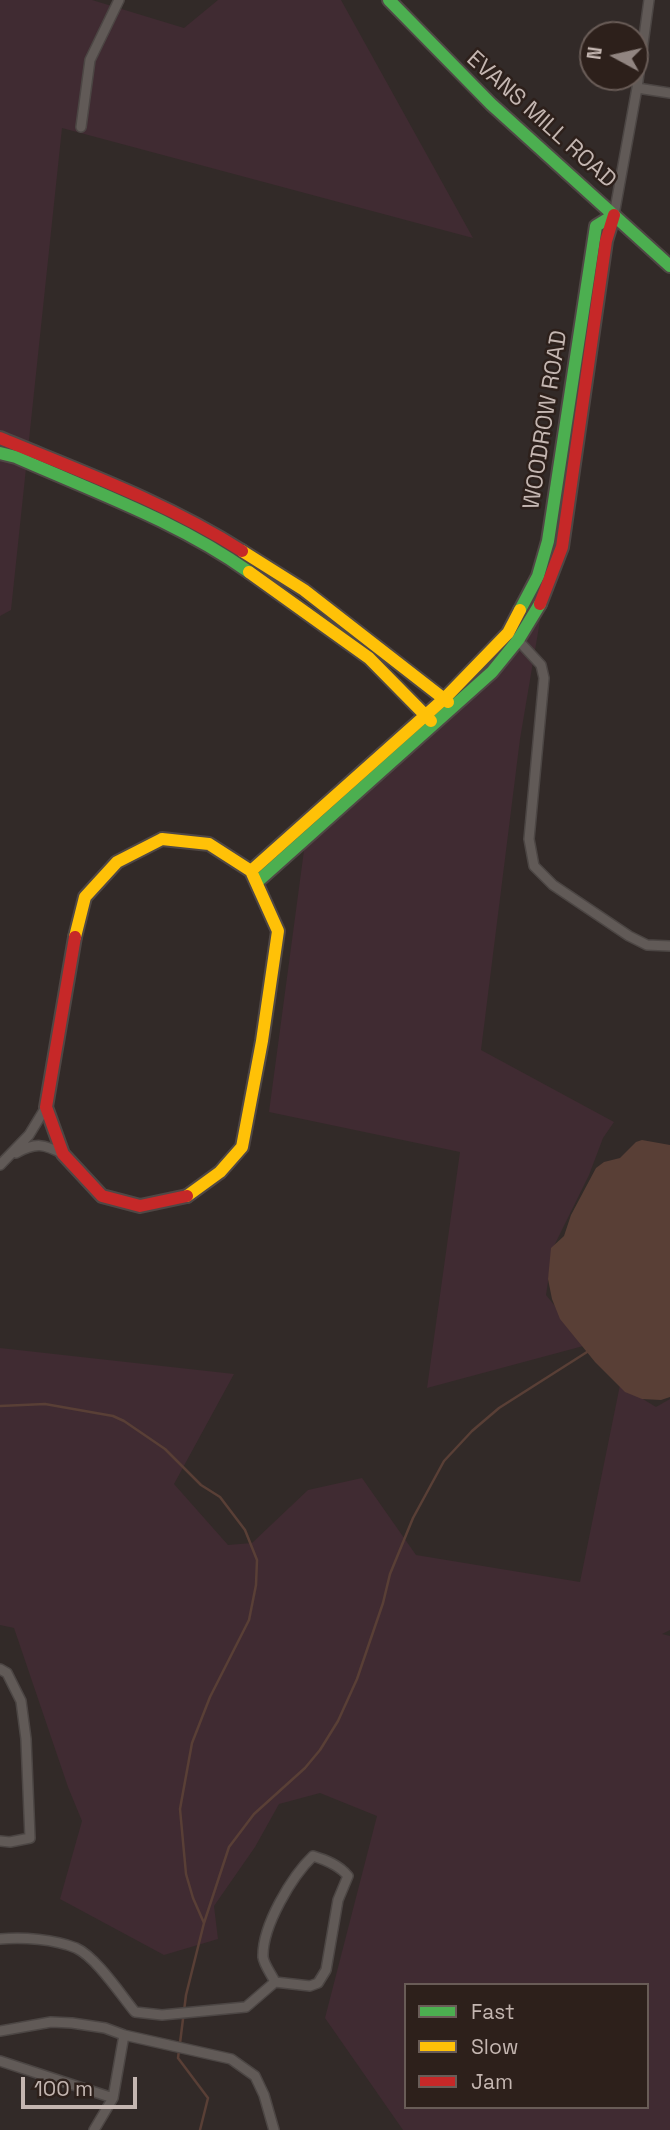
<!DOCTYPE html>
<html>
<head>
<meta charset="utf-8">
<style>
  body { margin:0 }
  #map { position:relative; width:670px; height:2130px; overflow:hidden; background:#322a28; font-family:"Space Grotesk",sans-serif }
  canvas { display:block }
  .legend { position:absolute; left:404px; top:1983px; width:245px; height:126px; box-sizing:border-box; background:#2d201b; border:2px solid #695c57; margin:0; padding:9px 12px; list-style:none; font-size:21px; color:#c4b6b1 }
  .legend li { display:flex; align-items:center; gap:14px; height:35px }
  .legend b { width:35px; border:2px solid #695c57 }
  .north { position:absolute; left:579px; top:21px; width:70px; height:70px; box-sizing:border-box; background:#2d201b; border:2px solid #695c57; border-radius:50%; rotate:278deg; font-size:19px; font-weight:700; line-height:28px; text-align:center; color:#c4b6b1 }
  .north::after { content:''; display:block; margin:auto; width:24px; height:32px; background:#918581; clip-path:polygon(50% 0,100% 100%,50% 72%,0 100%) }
  .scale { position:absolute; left:21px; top:2077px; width:116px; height:32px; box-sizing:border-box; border:4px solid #c4b6b1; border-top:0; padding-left:9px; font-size:21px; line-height:24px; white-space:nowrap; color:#c4b6b1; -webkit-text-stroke:5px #2d201b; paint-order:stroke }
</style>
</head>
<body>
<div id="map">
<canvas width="670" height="2130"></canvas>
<ul class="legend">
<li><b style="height:9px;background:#4caf50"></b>Fast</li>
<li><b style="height:9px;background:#ffc107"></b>Slow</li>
<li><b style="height:9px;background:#c62828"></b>Jam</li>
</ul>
<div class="north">N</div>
<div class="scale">100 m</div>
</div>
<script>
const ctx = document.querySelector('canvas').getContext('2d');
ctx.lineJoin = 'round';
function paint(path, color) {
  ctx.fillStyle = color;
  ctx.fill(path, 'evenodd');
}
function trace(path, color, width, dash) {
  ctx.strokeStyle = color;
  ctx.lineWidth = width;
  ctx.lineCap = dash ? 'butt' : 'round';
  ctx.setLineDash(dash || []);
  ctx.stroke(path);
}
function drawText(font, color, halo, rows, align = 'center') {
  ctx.font = font + ' "Space Grotesk",sans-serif';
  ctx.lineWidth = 5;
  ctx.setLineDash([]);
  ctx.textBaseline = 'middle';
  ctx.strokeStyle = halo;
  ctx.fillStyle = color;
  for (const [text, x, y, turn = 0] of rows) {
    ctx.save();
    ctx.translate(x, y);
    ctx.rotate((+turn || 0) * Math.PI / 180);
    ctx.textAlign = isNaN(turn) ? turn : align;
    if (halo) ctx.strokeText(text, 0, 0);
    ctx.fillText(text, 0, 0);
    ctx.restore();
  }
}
const green = new Path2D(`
  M0,0H92L184,28L218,0H341L473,238L62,128L11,610L0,616Z
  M544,597L520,739L481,1050L614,1122L603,1138L589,1175L553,1248L546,1295L587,1345L427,1388L460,1152L269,1112L309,813Z
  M0,1348L234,1374L174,1484L228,1545L252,1543L308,1490L362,1478L416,1555L580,1582L620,1385L656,1407L670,1399V1630L662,1634L670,1636V2130H403L325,2018L377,1816L320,1793L279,1804L255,1847L214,1906L218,1939L164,1955L60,1899L82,1821L68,1787L14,1628L0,1625ZM406,1985H647V2107H406Z`);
const water = new Path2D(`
  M642,1140L670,1145V1397L661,1400L642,1399L625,1392L595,1362L560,1319L552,1299L548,1279L551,1248L564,1236L571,1215L596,1168L604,1162L620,1158L636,1142Z`);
const stream = new Path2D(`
  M0,1406L45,1404L113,1416L124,1421L165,1449L201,1485L220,1497L245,1530L257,1560L256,1585L249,1620L210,1697L192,1743L180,1809L186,1874L193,1898L204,1923
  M180,2043L186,1995L204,1923L229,1847L254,1814L305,1768L320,1750L338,1721L357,1679L383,1603L390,1574L413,1518L444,1461L472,1431L499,1408L587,1352
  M179,2050L178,2058L208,2098L200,2130`);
const street = new Path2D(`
  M637,88L670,93
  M81,127L90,60L119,0
  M614,215L637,88L649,0
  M516,638L541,665L544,678L529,839L534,866L553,885L629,936L647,945L670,946
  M16,1153C36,1142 44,1144 63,1154
  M0,1165L29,1135L46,1107
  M0,1669L7,1673L21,1701L26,1739L30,1838L10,1842L0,1841
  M0,1939C23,1937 54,1939 76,1948C96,1957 121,1995 135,2012L162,2015L246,2007L275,1982L310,1986L318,1983L326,1970L338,1900L348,1876C339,1865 326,1860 313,1856C292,1876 262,1926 263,1957C264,1965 272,1975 275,1982
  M0,2031L51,2022L72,2023L105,2028L124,2035L231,2059L255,2076L264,2095L274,2130
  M0,2061L113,2098
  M94,2130L113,2098L124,2035`);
const fast = new Path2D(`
  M389,0L491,104L670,266
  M0,453L16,457C95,492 179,522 249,572
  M520,610L538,576L548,541L596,226L614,215
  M257,882L492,672L518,640L540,604`);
const slow = new Path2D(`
  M242,551L304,590L448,702
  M249,572L369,658L431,721
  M162,839L209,844L251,871L278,931L262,1041L242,1147L220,1172L187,1196
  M251,871L445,698L508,633L520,610
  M75,937L85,897L117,862L162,839`);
const jam = new Path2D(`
  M0,438C82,472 167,503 242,551
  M540,604L562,547L606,241L614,215
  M75,937L46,1107L63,1154L102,1196L140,1206L187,1196`);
const streetNames = [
  ["EVANS MILL ROAD",541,120,42],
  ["WOODROW ROAD",546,420,-81]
];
paint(green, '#402b32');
paint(water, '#593f36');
trace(stream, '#593f36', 2.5);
trace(street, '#4c4644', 12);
trace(fast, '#4f4745', 16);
trace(slow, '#4f4745', 16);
trace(jam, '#4f4745', 16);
trace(street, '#615a57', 9);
trace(fast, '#4caf50', 12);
trace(slow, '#ffc107', 12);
trace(jam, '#c62828', 12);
drawText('23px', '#c4b6b1', '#2d201b', streetNames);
</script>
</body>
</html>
